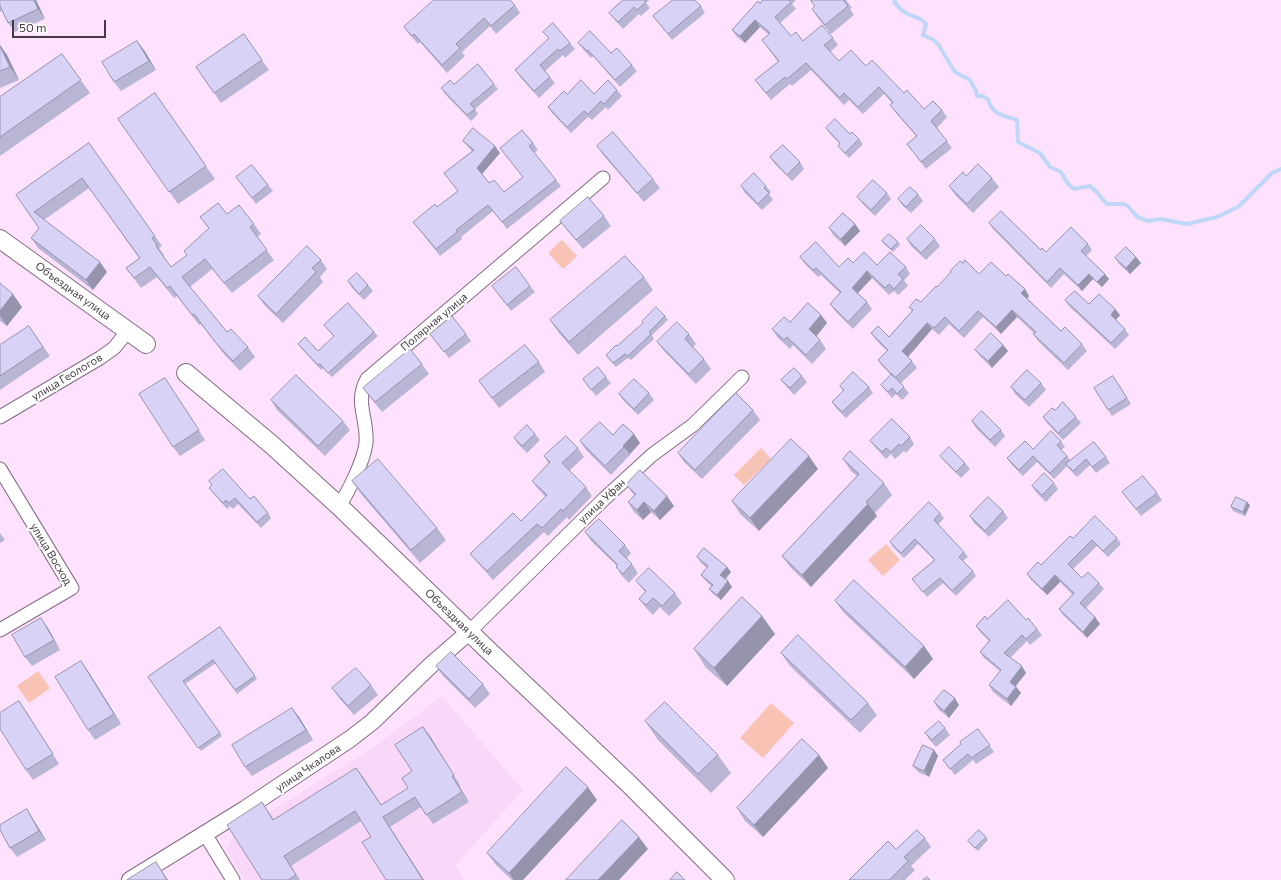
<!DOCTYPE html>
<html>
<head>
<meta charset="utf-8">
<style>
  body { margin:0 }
  #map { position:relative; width:1281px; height:880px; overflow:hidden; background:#fee2fd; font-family:Commissioner,sans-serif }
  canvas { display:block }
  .scale { position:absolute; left:12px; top:20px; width:94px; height:18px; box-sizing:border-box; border:2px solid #443944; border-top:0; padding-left:5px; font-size:12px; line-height:14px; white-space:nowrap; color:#443944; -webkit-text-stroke:3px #fff; paint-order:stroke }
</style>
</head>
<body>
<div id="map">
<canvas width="1281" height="880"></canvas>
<div class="scale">50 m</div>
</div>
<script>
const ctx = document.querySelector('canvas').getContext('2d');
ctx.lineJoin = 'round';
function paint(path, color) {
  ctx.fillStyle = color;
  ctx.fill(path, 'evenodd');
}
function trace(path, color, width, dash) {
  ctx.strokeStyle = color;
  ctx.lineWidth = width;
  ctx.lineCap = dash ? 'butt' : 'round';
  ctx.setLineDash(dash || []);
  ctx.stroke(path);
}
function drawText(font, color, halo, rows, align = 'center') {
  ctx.font = font + ' Commissioner,sans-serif';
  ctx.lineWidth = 4;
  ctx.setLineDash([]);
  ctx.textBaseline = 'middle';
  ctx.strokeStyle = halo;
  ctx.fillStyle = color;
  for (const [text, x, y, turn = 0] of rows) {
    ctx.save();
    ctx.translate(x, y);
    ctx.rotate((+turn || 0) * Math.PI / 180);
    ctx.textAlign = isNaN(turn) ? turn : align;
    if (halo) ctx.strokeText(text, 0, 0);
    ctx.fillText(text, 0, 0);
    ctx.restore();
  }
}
const built = new Path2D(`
  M442,696L523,790L456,865L464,880H245L226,850L234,834L372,748Z`);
const green = new Path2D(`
  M562,240L577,256L563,269L548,253Z
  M761,448L771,459L744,485L734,475Z
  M886,544L900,560L883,576L868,560Z
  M38,671L50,688L29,703L17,686Z
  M771,703L794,723L763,758L740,738Z`);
const stream = new Path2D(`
  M895,0L894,2C897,6 901,10 906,13C913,17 920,17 926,24L923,35L932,39L938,44L955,72L970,80L976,91L977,96H982L988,99C992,115 1003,115 1017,120L1018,142L1040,153L1050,167L1061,172L1068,184L1074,189L1090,186C1097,191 1101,198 1107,204H1123L1128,206L1137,217L1148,221L1161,219L1187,224L1217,217L1238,207L1272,173L1281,169`);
const minor = new Path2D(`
  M0,417L100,358L114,348L128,331
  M0,469L72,588L0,630
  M339,506C349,491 364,460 366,443C368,418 354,403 367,379L603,178
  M469,632L604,499L652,455L693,425L742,377
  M205,834L233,880`);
const tertiary = new Path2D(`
  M130,880L245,809L350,739L372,722L431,665L469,632`);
const secondary = new Path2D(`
  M0,239L146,344
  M186,373L272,445L339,506L488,650L629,784L725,880`);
const wall = new Path2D(`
  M0,0H36L45,19L15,32L8,23L2,11L0,12Z
  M623,0H649L646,3L650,8L641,16L639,14L623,29L614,19L609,13Z
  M763,0H796L792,4L796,9L780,23L791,36L803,41L833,38L838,45L830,52L839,61L866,66L904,93L924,109L942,110L947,117L937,128L952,148L926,169L907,144L916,136L895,112L890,105L892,103L884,94L863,114L849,100L844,105L811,70L792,86L790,84L771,100L755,80L778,62L762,40L769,35L760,27L745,43L737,37L732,30Z
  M813,0H846L852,8L850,9L854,15L831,34L818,18L812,9L815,6L811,1Z
  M515,5L520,13L496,34L490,26L462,52L465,56L447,73L420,42L418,44L410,35L404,27Z
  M701,6L705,13L672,40L653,16Z
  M543,32L570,43L575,49L565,58L563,55L545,71L555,83L539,98L520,77L515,70L549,39Z
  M244,34L269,70L221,103L196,67Z
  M578,43L611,53L632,65L637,71L620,87L593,56L591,58L583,49Z
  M0,45L7,55L19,80L0,88Z
  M144,50L156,70L121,91L114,82Z
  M62,54L90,93L0,156V97Z
  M454,84H494L498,89L475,109L478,114L471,121L445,94L441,88Z
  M617,90L622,96L608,110L606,107L592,120L588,117L571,133L552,113L548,107L567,94H594Z
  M155,93L215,179L178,204L118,119Z
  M826,128L850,134L859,139L863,144L849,158L842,151L838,146L840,144L830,134Z
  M463,141L500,153L482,174L489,183L504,192L523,177L500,148L533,143L538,150L534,153L561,186L507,229L493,211L461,237L462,239L440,256L413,222L437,207L458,191L444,173L472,151L468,147Z
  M89,143L162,246L159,248L164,255L163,256L171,267L187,255L209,229L200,217L227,214L254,224L261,234L257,237L274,260L232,293L212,269L190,287L227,332L248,347L255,357L240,371L223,353L201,324L199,325L177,296L174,298L157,277L141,288L126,268L139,258L89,188L44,220L107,272L93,290L38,248L31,238L39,228L16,195Z
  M597,146L653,179L660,188L644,202L604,156Z
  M770,157L800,162L804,169L792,181L774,163Z
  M966,176L992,178L999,187L973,213L956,196L949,186Z
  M236,177L268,185L273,191L256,204Z
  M741,186H766L771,192L769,194L773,200L762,210L745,193Z
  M887,193L891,199L875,216L862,203L857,197Z
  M918,194L923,201L911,213L903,206L898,199Z
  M604,216L611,226L583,249L567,230L560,221Z
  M989,223L1046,252L1088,244L1092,250L1086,256L1109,279L1102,287L1093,279L1082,291L1064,274L1051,288L993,229Z
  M855,224L860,231L845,246L833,235L829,228Z
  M907,239H935L940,246L926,260L911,246Z
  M882,241L898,242L900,245L893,252L884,244Z
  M800,257L839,267L853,263L906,267L910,274L904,280L908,286L898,295L894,291L889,295L872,278L858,293L867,302L872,309L853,329L835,311L830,304L840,293L821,275L818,277L805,264Z
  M1136,257L1141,263L1130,274L1120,265L1115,258Z
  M321,260L327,269L320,277L323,282L283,323L265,306L258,296Z
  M963,263L979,274L1006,276L1025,289L1029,296L1027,298L1061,331L1082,344L1087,351L1068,370L1038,341L1033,334L1034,333L1017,317L1001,334L983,317L964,338L949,324L939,335L932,329L908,357L912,361L917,368L901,383L904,387L909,393L902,400L896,394L892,398L886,391L881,385L891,375L883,367L878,360L887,351L876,340L871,333L889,337L912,311L909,307L921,302Z
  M644,277L653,290L578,355L559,333L550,320Z
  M348,281L368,285L373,291L364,300L352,288Z
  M0,283L22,307L7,326L0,321Z
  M492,286H530L535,292L511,311Z
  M1065,300L1115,309L1120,315L1116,320L1125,329L1129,335L1115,349L1069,306Z
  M821,315L827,323L816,336L820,340L826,349L812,364L793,345L790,349L778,338L772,329L790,322Z
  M665,316L668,320L652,335L654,339L631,360L628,358L616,367L609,359L606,355L617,346Z
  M324,325L374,332L378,336L332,377L323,368L321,370L301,348L298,344L318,351L334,337Z
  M29,326L50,356L0,390V345Z
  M430,334H466L471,341L449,358Z
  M689,334L696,344L693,347L704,359L711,369L696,384L664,351L657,342Z
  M1003,345L1008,351L992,368L980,356L975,350Z
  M539,362L545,372L499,408L479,381Z
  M422,364L429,374L382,412L370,397L363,388Z
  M802,376L807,382L794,395L786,386L781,380Z
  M606,377L611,383L596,396L583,379Z
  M1117,382L1131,404L1112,416L1094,388Z
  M1041,383L1046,390L1029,407L1015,394L1011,387Z
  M840,386L869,387L873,393L846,418L836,408L832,402L843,391Z
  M171,387L205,440L180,456L173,447Z
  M649,393L654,400L638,415L623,400L619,394Z
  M271,400L343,421L350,430L325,456L277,410Z
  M753,410L760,420L702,479L684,462L678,453Z
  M1055,410L1076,417L1081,423L1063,440L1047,423L1043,417Z
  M972,421L1001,430L1005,436L995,447L976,428Z
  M535,434L540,440L527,453L518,444L514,438Z
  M613,435L640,443L630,454V455L611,475L586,450L580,441Z
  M910,437L914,444L906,453L904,451L895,459L891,454L886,459L875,447L870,441Z
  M1061,441L1065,447L1061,450L1067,456L1070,460L1106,457L1110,463L1096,473L1090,465L1077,477L1070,470L1067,466L1054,479L1037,462L1023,476L1011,464L1007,458L1033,449Z
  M578,448L584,457L569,471L586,487L592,496L569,520L567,517L548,536L544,532L493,580L477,562L470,554L521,521L546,497L539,490L532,481L549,464L544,456Z
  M940,456L965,463L970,469L961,478L945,462Z
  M843,459L884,483L892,495L875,513L877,516L811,587L791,568L782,556L857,476L851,471Z
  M818,469L759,531L740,514L732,501Z
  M209,481L250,499L268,513L271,518L261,528L238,504L233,509L230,506L227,509L213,493L209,488L212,485Z
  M352,481L437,528L446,540L420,563L361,494Z
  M1054,483L1058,489L1046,502L1036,492L1032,486Z
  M626,485L674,506L660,520L651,512L643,520L634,512L628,502L634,495Z
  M1122,492L1157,493L1162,500L1141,516Z
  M1250,505L1245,516L1233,511L1231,507Z
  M1003,511L1008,518L989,537L974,523L970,516Z
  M940,513L944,518L938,525L964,552L968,557L963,561L973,571L976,576L956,596L943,583L927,597L912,579L934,560L918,544L904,558L893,547L890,542Z
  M585,532L625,545L631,553L626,559L632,564L638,573L629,583L622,576L616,567L617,566L591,541Z
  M0,533L5,540L0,543Z
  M1073,538H1117L1121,544L1108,557L1097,546L1073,569L1082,578L1099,583L1104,589L1086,608L1095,617L1100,624L1087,638L1063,615L1059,609L1073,595L1060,582L1047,595L1031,580L1027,574L1041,565Z
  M697,557L727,567L731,572L726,579L728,581L732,587L721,600L713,594L709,589L711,586L705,580L701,575L707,568L701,563Z
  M636,581L675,593L682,603L669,616L660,607L653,615L646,608L639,599L645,592Z
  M835,601L924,646L933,659L914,679L844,613Z
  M762,616L775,634L727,686L706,668L694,649Z
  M987,619L1026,620L1037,629L1042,635L1030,645L1027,641L1010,658L1026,673L1016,686L1021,693L1011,706L993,692L989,685L1000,671L984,658L980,652L989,641L980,632L976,626Z
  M220,627L257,679L237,694L216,663L185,684L222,736L201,751L148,677Z
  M48,628L60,650L32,666L25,657Z
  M781,653L868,703L877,715L860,733L790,666Z
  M81,661L88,671L121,724L95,740L88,730Z
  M436,666L483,684L490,694L475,708L443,676Z
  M371,685L378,695L354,715L339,698L332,688Z
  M19,701L26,711L59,764L33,780L26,770Z
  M934,702L959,705L949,718L938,709Z
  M292,708L299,717L313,740L252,776L245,767Z
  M645,721L718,755L731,773L711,793L658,740Z
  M423,727L460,785L459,786L469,802L433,824L421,807L390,827L371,837L361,821L291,866L300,880H262V802L274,820L356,768L381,805L408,788Z
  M945,728L950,735L936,747L929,739L925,733Z
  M978,729L994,752L976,764L973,760L955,775L943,760Z
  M934,750L938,756L929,777L918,772L913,766Z
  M819,755L828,768L763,837L745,821L737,808Z
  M597,800L523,880H512L496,865L487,853Z
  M33,819L46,840L17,857L10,848Z
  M986,837L988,840L978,851L970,844L968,841Z
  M925,838L931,847L911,866L915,870L905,880H849L896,849Z`);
const shadedWall = new Path2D(`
  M34,0H36L45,19L38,9Z
  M755,20L760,27L745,43L740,36Z
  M137,41L144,50L156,70L149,61Z
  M0,45L7,55L19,80L10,67L0,46Z
  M495,146L500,153L482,174L477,168Z
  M855,224L860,231L845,246L841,239Z
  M1136,257L1141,263L1130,274L1126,268Z
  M100,262L107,272L93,290L86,280Z
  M867,271L872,278L856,295L852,288Z
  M1089,274L1093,279L1082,291L1078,285Z
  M1105,274L1109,279L1102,287L1097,282Z
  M1025,289L1029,296L1026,300L1021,293Z
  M13,294L22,307L7,326L0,316V311Z
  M1115,309L1120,315L1115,321L1111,315Z
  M1012,310L1017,317L1001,334L996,327Z
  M821,315L827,323L815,338L809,329Z
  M927,323L932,329L907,358L902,351Z
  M1003,345L1008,351L992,368L988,361Z
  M634,434L640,443L630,454L623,446Z
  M809,456L818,469L759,531L750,518Z
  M667,496L674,506L660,520L654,511Z
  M644,502L651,512L643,520L637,510Z
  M1247,502L1250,505L1245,516L1243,512Z
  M868,504L877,516L811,587L802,575Z
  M727,567L731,572L724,580L720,575Z
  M1055,575L1060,582L1047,595L1042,589Z
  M728,581L732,587L721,600L717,595Z
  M762,616L775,634L727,686L714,668Z
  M1095,617L1100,624L1087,638L1083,632Z
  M41,618L48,628L60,650L54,640Z
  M924,646L933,659L914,679L905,667Z
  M81,661L88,671L121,724L114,714Z
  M1022,666L1026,673L1014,688L1010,682Z
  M1016,687L1021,693L1011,706L1007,699Z
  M955,698L959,705L949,718L944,711Z
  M292,708L299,717L313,740L306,730Z
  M423,727L430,736L460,785L454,775Z
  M934,750L938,756L929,777L924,771Z
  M819,755L828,768L763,837L754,825Z
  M356,768L363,777L388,815L381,805Z
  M452,776L459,786L469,802L462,792Z
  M588,787L597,800L523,880H514L509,873Z
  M27,809L33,819L46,840L39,831Z
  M383,817L390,827L424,880H423Z
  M639,837L648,849L619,880H598Z
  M156,862L168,880H167Z`);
const building = new Path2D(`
  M0,0H34L38,9L8,23L0,6Z
  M434,0H510L515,5L491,26L484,18L456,44L460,48L442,65L414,34L412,36L404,27Z
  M623,0H644L646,2L637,10L634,7L618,22L609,13Z
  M673,0H695L701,6L668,34L653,16Z
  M763,0H789L791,2L775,17L791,36L796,32L803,41L822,25L833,38L824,45L839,61L851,50L866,66L872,60L904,93L907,90L924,109L933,101L942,110L931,121L947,141L921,162L907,144L917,136L890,105L893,102L879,87L858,107L844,93L840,98L806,63L787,79L785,77L766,93L755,80L779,61L762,40L770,33L755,20L740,36L732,30L758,1L760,3Z
  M813,0H845L844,1L848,6L825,25L812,9L815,6L811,1Z
  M553,23L570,43L560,51L558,49L540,65L550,77L534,91L515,70L549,38L543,32Z
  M590,31L611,53L617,48L632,65L615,80L588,50L587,51L578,43Z
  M244,34L262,60L214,93L196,67Z
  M137,41L149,61L114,82L102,62Z
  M0,46L10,67L0,71Z
  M62,54L81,80L0,137V97Z
  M478,64L494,84L470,104L475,109L467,115L441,88L450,80L454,84Z
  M581,80L594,94L608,80L617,90L604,104L601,101L588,114L584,111L567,127L548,107L564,91L567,94Z
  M155,93L206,166L169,192L118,119Z
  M835,119L850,134L852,132L859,139L845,153L838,146L840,143L826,128Z
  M473,128L495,146L477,168L489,183L494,180L504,192L523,177L500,148L522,130L533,143L529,146L556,180L502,222L488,205L456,230L457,232L436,249L413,222L435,204L437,207L458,191L444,173L474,150L463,141Z
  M613,132L653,179L637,193L597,146Z
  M89,143L155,236L152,238L157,245L156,246L171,267L187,255L184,251L209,228L200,217L218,203L227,214L239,205L254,224L250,227L267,250L224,283L205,259L182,277L227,332L231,329L248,347L233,361L216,343L194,314L192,315L170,286L167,288L150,267L134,278L126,268L140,258L82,178L34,212L100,262L86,280L31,238L39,228L16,195Z
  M783,145L800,162L787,175L770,157Z
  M978,164L992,178L967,204L949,186L963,172L966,176Z
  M252,165L268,185L252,198L236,177Z
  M754,173L766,186L764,188L769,193L758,204L741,186Z
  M873,180L887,193L871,210L857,197Z
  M910,187L918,194L906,207L898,199Z
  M588,197L604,216L576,240L560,221Z
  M1001,211L1041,250L1042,248L1046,252L1071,227L1088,244L1081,251L1105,274L1097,282L1089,274L1078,285L1060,268L1047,282L989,223Z
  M843,213L855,224L841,239L829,228Z
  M921,225L935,239L921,253L907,239Z
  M889,234L898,242L891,249L882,241Z
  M816,242L839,267L848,258L853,263L864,252L877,265L890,252L906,267L898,274L903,279L894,289L889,284L885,288L867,271L852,288L867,302L848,322L830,304L841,292L816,268L813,270L800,257Z
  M307,246L321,260L312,268L316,272L276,314L258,296Z
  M1126,247L1136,257L1126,268L1115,258Z
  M625,256L644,277L569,342L550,320Z
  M965,260L979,274L991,262L1006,276L1008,274L1025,289L1021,293L1061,331L1065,327L1082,344L1064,363L1033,334L1036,332L1012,310L996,327L978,311L959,331L945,317L934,328L927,323L902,351L912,361L895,378L878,360L888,350L871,333L878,326L889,337L913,310L909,307L916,299L921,302L936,286L937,287L951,272L950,271L960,261L963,263Z
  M516,267L530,286L507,305L492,286Z
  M357,273L368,285L359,294L348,281Z
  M0,283L13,294L0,311Z
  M1075,291L1089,304L1099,294L1115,309L1111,315L1125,329L1111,343L1065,300Z
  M348,303L374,332L328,373L320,364L318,365L298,344L305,337L318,351L334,336L324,325Z
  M808,303L821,315L809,329L820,340L806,355L787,337L784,340L772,329L784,317L790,322Z
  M656,307L665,316L649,332L651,334L628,356L625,354L613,363L606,355L616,345L617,346L643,323L642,322Z
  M452,316L466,334L444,352L430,334Z
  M677,322L689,334L685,339L704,359L689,374L657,342Z
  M29,326L43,347L0,376V345Z
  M991,333L1003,345L988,361L975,350Z
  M525,345L539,362L492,398L479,381Z
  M410,349L422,364L375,402L363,388Z
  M598,367L606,377L591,390L583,379Z
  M794,368L802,376L790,388L781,380Z
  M1027,370L1041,383L1025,400L1011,387Z
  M853,372L869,387L842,412L832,402L844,390L840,386Z
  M892,374L904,387L897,394L892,388L888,392L881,385Z
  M296,375L343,421L318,446L271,400Z
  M1113,376L1127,398L1108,410L1094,388Z
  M165,378L199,430L173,447L139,394Z
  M634,379L649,393L634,409L619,394Z
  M736,393L753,410L695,470L678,453Z
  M1063,402L1076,417L1058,433L1043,417L1052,408L1055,410Z
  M982,411L1001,430L990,440L972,421Z
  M892,419L910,437L901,446L899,444L891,452L886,448L882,452L870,441Z
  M600,422L613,435L623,424L634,434L623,446L624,447L605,466L580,441Z
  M527,425L535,434L522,446L514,438Z
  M1051,431L1061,441L1057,445L1067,456L1050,473L1033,456L1019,470L1007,458L1025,441L1033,449Z
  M566,436L578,448L562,463L586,487L563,511L561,509L542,528L537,524L487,571L470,554L513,513L521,521L547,495L532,481L550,462L544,456Z
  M791,439L809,456L750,518L732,501Z
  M1094,442L1106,457L1092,467L1086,459L1073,471L1066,464Z
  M949,447L965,463L956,472L940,456Z
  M850,451L884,483L866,502L868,504L802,575L782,556L859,474L843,459Z
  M378,459L437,528L411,550L352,481Z
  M223,469L250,499L254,496L268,513L257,522L235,498L229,503L226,500L223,503L209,488L212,485L209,481Z
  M640,470L667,496L654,511L644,502L637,510L628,502L636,494L626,485Z
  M1044,473L1054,483L1042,495L1032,486Z
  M1143,476L1157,493L1136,509L1122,492Z
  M988,497L1003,511L985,531L970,516Z
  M1236,497L1247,502L1243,512L1231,507Z
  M929,502L940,513L934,520L964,552L959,557L973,571L952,591L940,578L923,592L912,579L935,560L915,539L901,553L890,542Z
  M1095,516L1117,538L1103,551L1092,540L1068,564L1082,578L1088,572L1099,583L1080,603L1095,617L1083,632L1059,609L1074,593L1055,575L1042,589L1027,574L1038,562L1041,565L1070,536L1073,538Z
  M599,519L625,545L619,551L632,564L623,574L616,567L618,565L585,532Z
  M704,548L727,567L720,575L728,581L717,595L709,589L713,585L701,575L708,566L697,557Z
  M649,568L675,593L662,606L653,598L646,605L639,599L646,591L636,581Z
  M854,580L924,646L905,667L835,601Z
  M742,597L762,616L714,668L694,649Z
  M1008,600L1026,620L1028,618L1037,629L1026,639L1022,635L1004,653L1022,666L1010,682L1016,687L1007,699L989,685L1001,670L980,652L990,640L976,626L985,616L987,619Z
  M41,618L54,640L25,657L12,635Z
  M220,627L255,676L235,690L213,660L183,681L220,733L198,748L148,677Z
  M798,635L868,703L851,720L781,653Z
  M451,652L483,684L469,699L436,666Z
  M81,661L114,714L88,730L55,677Z
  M356,668L371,685L348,706L332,688Z
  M944,690L955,698L944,711L934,702Z
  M19,701L53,754L26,770L0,729V713Z
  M665,702L718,755L698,774L645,721Z
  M292,708L306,730L245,767L232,745Z
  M939,721L945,728L932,740L925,733Z
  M423,727L454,775L452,776L462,792L426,815L415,797L383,817L423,880H386L362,842L371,837L355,811L284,856L296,875L288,880H262L227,825L262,802L273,820L356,768L381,805L408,788L402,778L412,771L395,745Z
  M978,729L990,745L971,758L968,754L950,769L943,760L961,744L960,742Z
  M802,739L819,755L754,825L737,808Z
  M923,745L934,750L924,771L913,766Z
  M566,767L588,787L509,873L487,853Z
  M27,809L39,831L10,848L0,830V825Z
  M622,820L639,837L598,880H566Z
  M917,830L925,838L904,857L908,861L889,880H849L888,841L896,849Z
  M979,830L986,837L975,848L968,841Z
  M156,862L167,880H127Z
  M677,872L685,880H670Z
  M927,877L930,880H923Z`);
const streetNames = [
  ["Объездная улица",73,291,36],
  ["Полярная улица",434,322,-40],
  ["улица Геологов",67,377,-31],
  ["улица Уфан",602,501,-43],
  ["улица Восход",51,554,59],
  ["Объездная улица",459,622,44],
  ["улица Чкалова",308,768,-34]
];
paint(built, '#f9d7f8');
paint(green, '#f8c2b4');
trace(stream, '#c0d6f6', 4);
trace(minor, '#826a82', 15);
trace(tertiary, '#826a82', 18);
trace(secondary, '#826a82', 20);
trace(minor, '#fff', 13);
trace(tertiary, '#fff', 16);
trace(secondary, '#fff', 18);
paint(wall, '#b9b5d4');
paint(shadedWall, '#9693ac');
paint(building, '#d7d2f6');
trace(building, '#9693ac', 1);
drawText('11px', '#443944', '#fff', streetNames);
</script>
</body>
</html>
